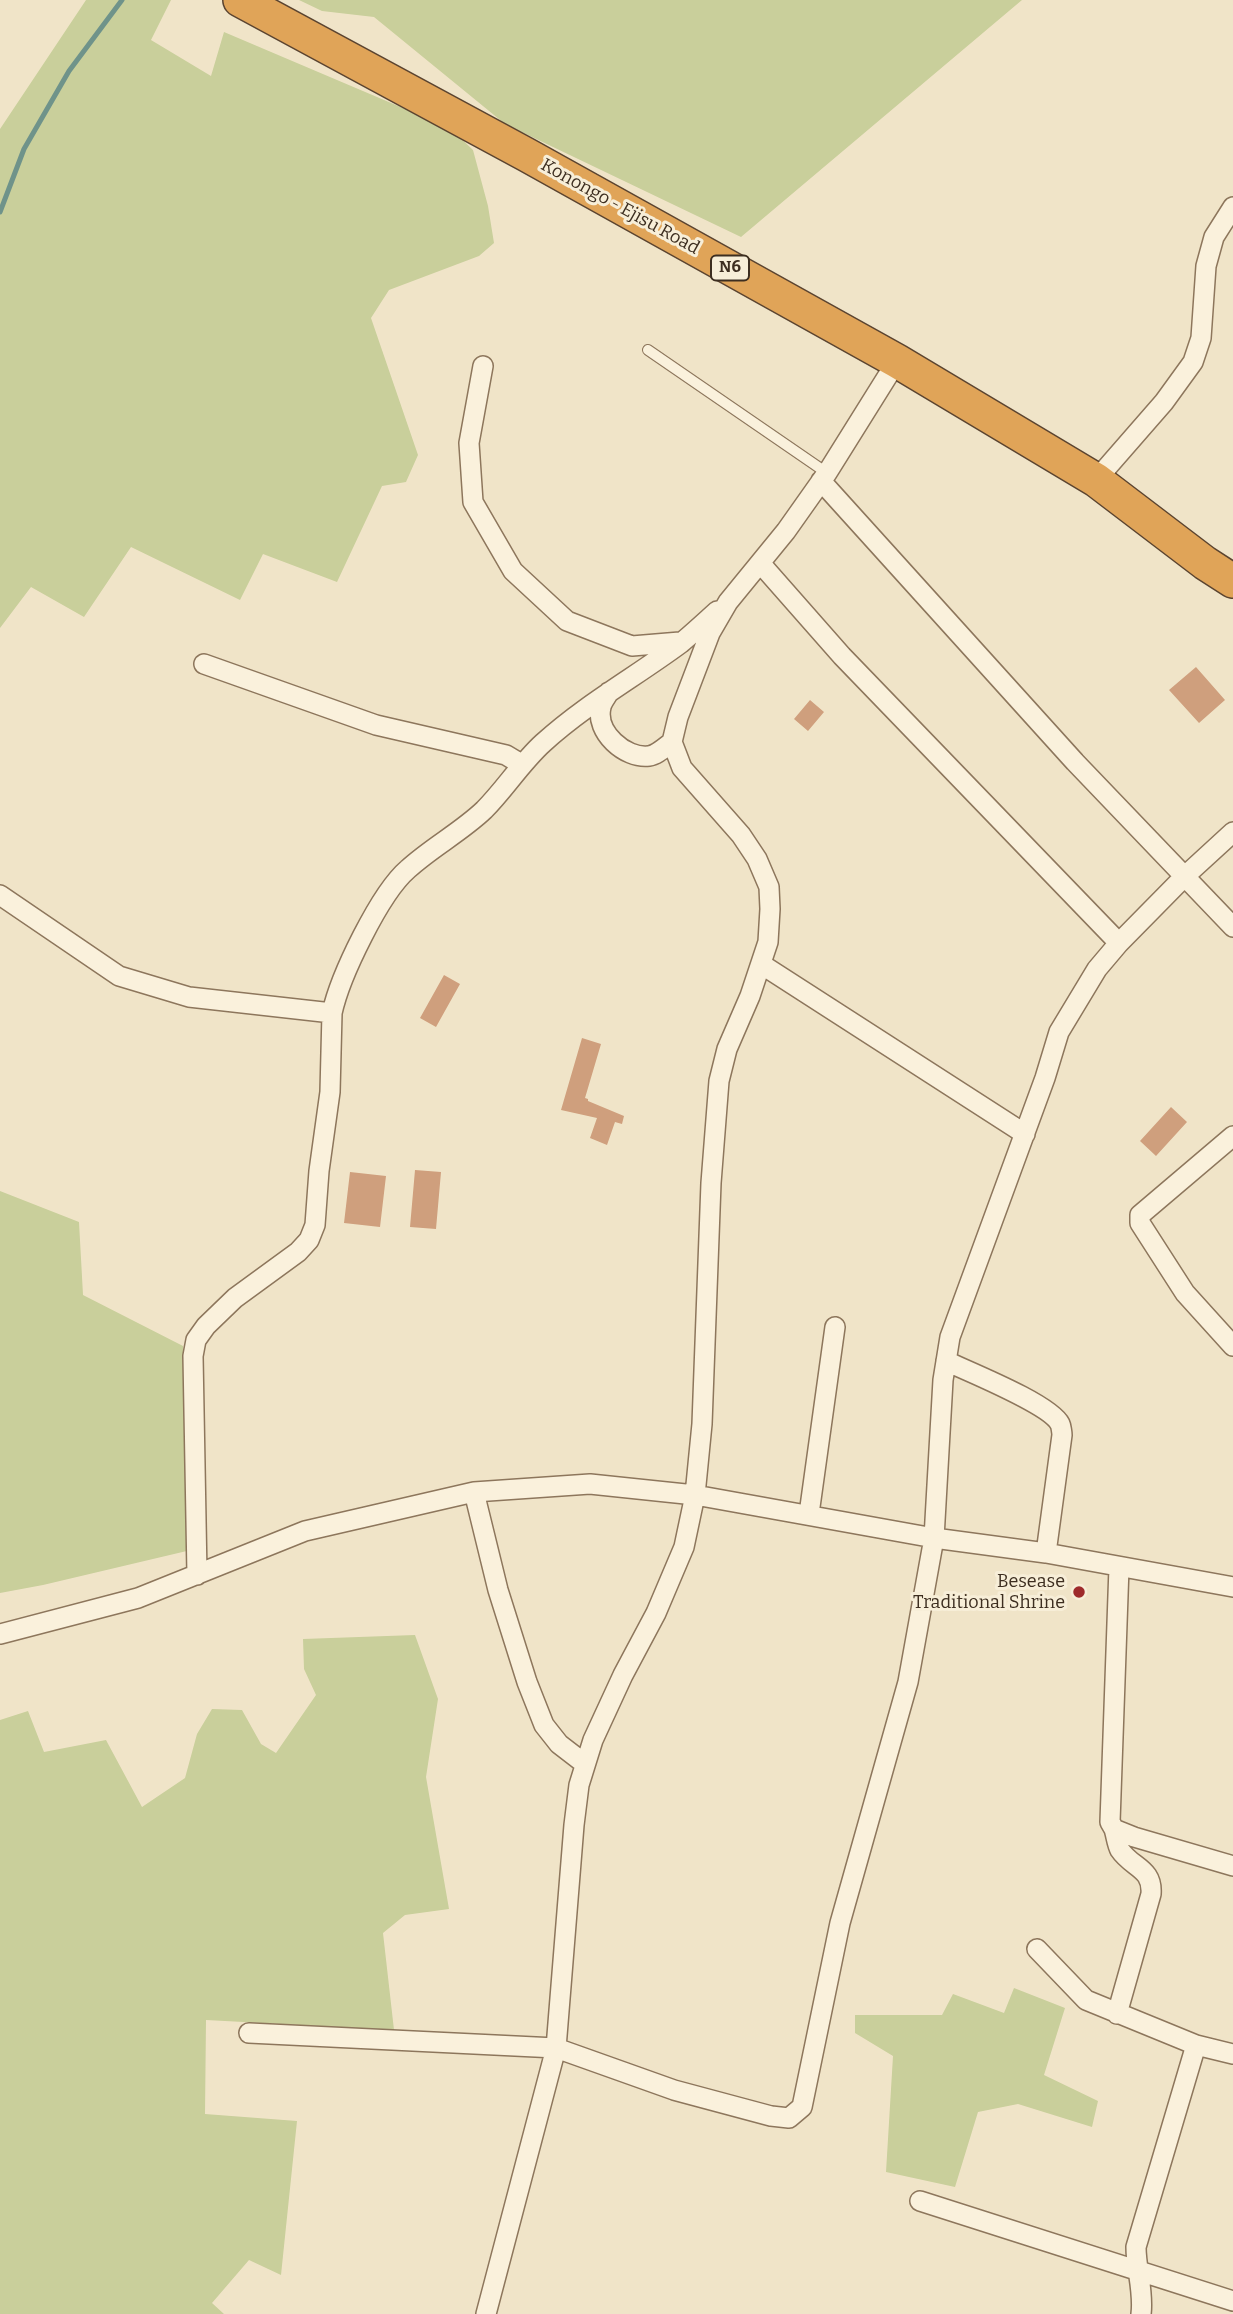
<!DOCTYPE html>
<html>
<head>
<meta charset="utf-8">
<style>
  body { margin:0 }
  canvas { display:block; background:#f0e4c8 }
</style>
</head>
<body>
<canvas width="1233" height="2314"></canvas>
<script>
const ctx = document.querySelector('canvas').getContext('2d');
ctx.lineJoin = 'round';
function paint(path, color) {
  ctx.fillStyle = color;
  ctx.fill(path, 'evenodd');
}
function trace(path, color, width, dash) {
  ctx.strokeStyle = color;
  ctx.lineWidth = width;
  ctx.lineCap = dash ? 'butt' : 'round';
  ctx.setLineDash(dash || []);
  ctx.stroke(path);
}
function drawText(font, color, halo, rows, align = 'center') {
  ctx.font = font + ' Bitter,serif';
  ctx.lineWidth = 6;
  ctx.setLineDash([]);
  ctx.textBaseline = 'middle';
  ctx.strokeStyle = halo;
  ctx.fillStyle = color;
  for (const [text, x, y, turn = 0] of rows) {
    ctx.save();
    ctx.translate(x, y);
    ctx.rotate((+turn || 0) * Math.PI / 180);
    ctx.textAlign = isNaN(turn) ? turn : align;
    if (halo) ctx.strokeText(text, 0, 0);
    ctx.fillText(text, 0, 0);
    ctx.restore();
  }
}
const green = new Path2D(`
  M86,0H171L151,40L211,76L224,32L450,128L473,150L488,206L494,243L479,256L389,290L371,318L418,455L406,482L382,486L337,582L263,554L240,600L131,547L84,617L31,587L0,628V129Z
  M299,0H1022L741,237L505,124L374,17L322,11Z
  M0,1191L79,1222L83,1295L183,1346L191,1550L43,1585L0,1593Z
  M415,1635L438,1699L426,1777L449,1909L405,1915L383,1933L394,2030L206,2020L205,2114L297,2121L281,2275L249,2260L212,2303L224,2314H0V1720L28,1711L44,1752L106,1740L142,1807L185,1778L197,1734L212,1709L242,1710L261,1744L276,1753L316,1695L304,1669L303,1639Z
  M1014,1988L1065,2008L1044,2075L1098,2101L1092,2127L1018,2104L978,2112L955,2187L886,2172L893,2056L855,2033V2015H942L953,1994L1004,2013Z`);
const stream = new Path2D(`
  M0,212L24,149L69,71L122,0`);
const building = new Path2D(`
  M1196,667L1225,700L1199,723L1169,690Z
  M810,700L824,712L808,731L794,719Z
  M444,975L460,984L436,1027L420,1018Z
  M582,1038L601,1044L585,1098L588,1099V1101L624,1116L622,1124L615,1122L607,1145L590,1138L597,1118L561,1110Z
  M1171,1107L1187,1122L1156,1156L1140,1141Z
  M415,1170L441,1172L436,1229L410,1227Z
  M350,1172L386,1176L380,1227L344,1223Z`);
const lane = new Path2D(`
  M648,350L827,473`);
const street = new Path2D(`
  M483,366L469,443L473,502L513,571L567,621L632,646L680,642
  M1096,480L1164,402L1193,362L1201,338L1206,266L1214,237L1233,207
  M821,481L1075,762L1233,927
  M761,564L842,656L1119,943
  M204,664L376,725L506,755L521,764
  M609,692C607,696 602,702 601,707C595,732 625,759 649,756C657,755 665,747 672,742
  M0,895L119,976L189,997L332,1013C340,976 380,893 408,869C432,847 461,832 484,810C505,789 521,763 543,743C586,704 635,677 681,643C693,633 705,622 717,611
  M761,964L1025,1134
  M1233,1136L1140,1215V1223L1185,1293L1233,1346
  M946,1361C969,1372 1050,1404 1060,1424C1061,1426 1062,1433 1062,1435L1046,1553
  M474,1492L498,1590L527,1682L544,1725L559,1744L585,1764
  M809,1514L835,1327
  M1119,1567L1110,1822L1114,1829L1134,1837L1233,1866
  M197,1575L193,1356L196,1340L206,1326L235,1298L298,1252L309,1240L315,1225L319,1171L330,1092L332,1013
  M0,1634L138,1598L305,1531L474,1492L590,1484L695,1495L934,1538L1046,1553L1233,1587
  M1114,1829C1116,1835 1117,1845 1120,1850C1132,1868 1153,1868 1151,1894L1117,2014
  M1037,1949L1086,2000L1196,2045L1233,2054
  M249,2033L556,2048L674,2090L771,2116L789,2118L802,2107L840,1923L908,1682L934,1538L943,1380L950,1337L1045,1078L1059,1032L1097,969L1119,943L1184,877L1233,832
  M920,2201L1233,2301
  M486,2314L556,2048L574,1825L579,1785L593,1740L623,1675L656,1613L684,1547L695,1495L702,1424L711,1183L719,1081L727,1049L750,996L768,942L770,909L769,887L757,859L741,835L682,768L672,742L678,717L710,633L728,602L786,531L827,473L897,361
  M1141,2314C1144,2292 1136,2269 1136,2247L1196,2045`);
const highway = new Path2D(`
  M240,0L527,155L897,361L1096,480L1205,563L1233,581`);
const markers = [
  [1079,1592,7,"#9e2a2b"]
];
const shields = [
  [730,268,38]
];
const shieldNames = [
  ["N6",730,268]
];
const streetNames = [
  ["Konongo - Ejisu Road",620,207,29]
];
const poiNames = [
  ["Besease",1065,1582],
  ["Traditional Shrine",1065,1603]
];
paint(green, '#c9cf9b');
trace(stream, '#6f938a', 5);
paint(building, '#cf9f7d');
trace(lane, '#8d765c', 12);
trace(street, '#8d765c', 22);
trace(highway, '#5b4430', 36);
trace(lane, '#faf1dc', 10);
trace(street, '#faf1dc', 19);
trace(highway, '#e0a458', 33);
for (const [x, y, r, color] of markers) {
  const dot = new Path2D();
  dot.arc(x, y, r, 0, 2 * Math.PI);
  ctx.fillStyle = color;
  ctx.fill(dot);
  trace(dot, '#f7eed8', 2.5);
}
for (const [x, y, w] of shields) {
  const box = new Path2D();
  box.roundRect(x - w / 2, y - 12.5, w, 25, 5);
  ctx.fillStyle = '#f7eed8';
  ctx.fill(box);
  trace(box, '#3d2e20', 2);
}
drawText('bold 16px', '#3d2e20', null, shieldNames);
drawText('18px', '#3d2e20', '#f7eed8', streetNames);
drawText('18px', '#3d2e20', '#f7eed8', poiNames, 'right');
</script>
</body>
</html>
